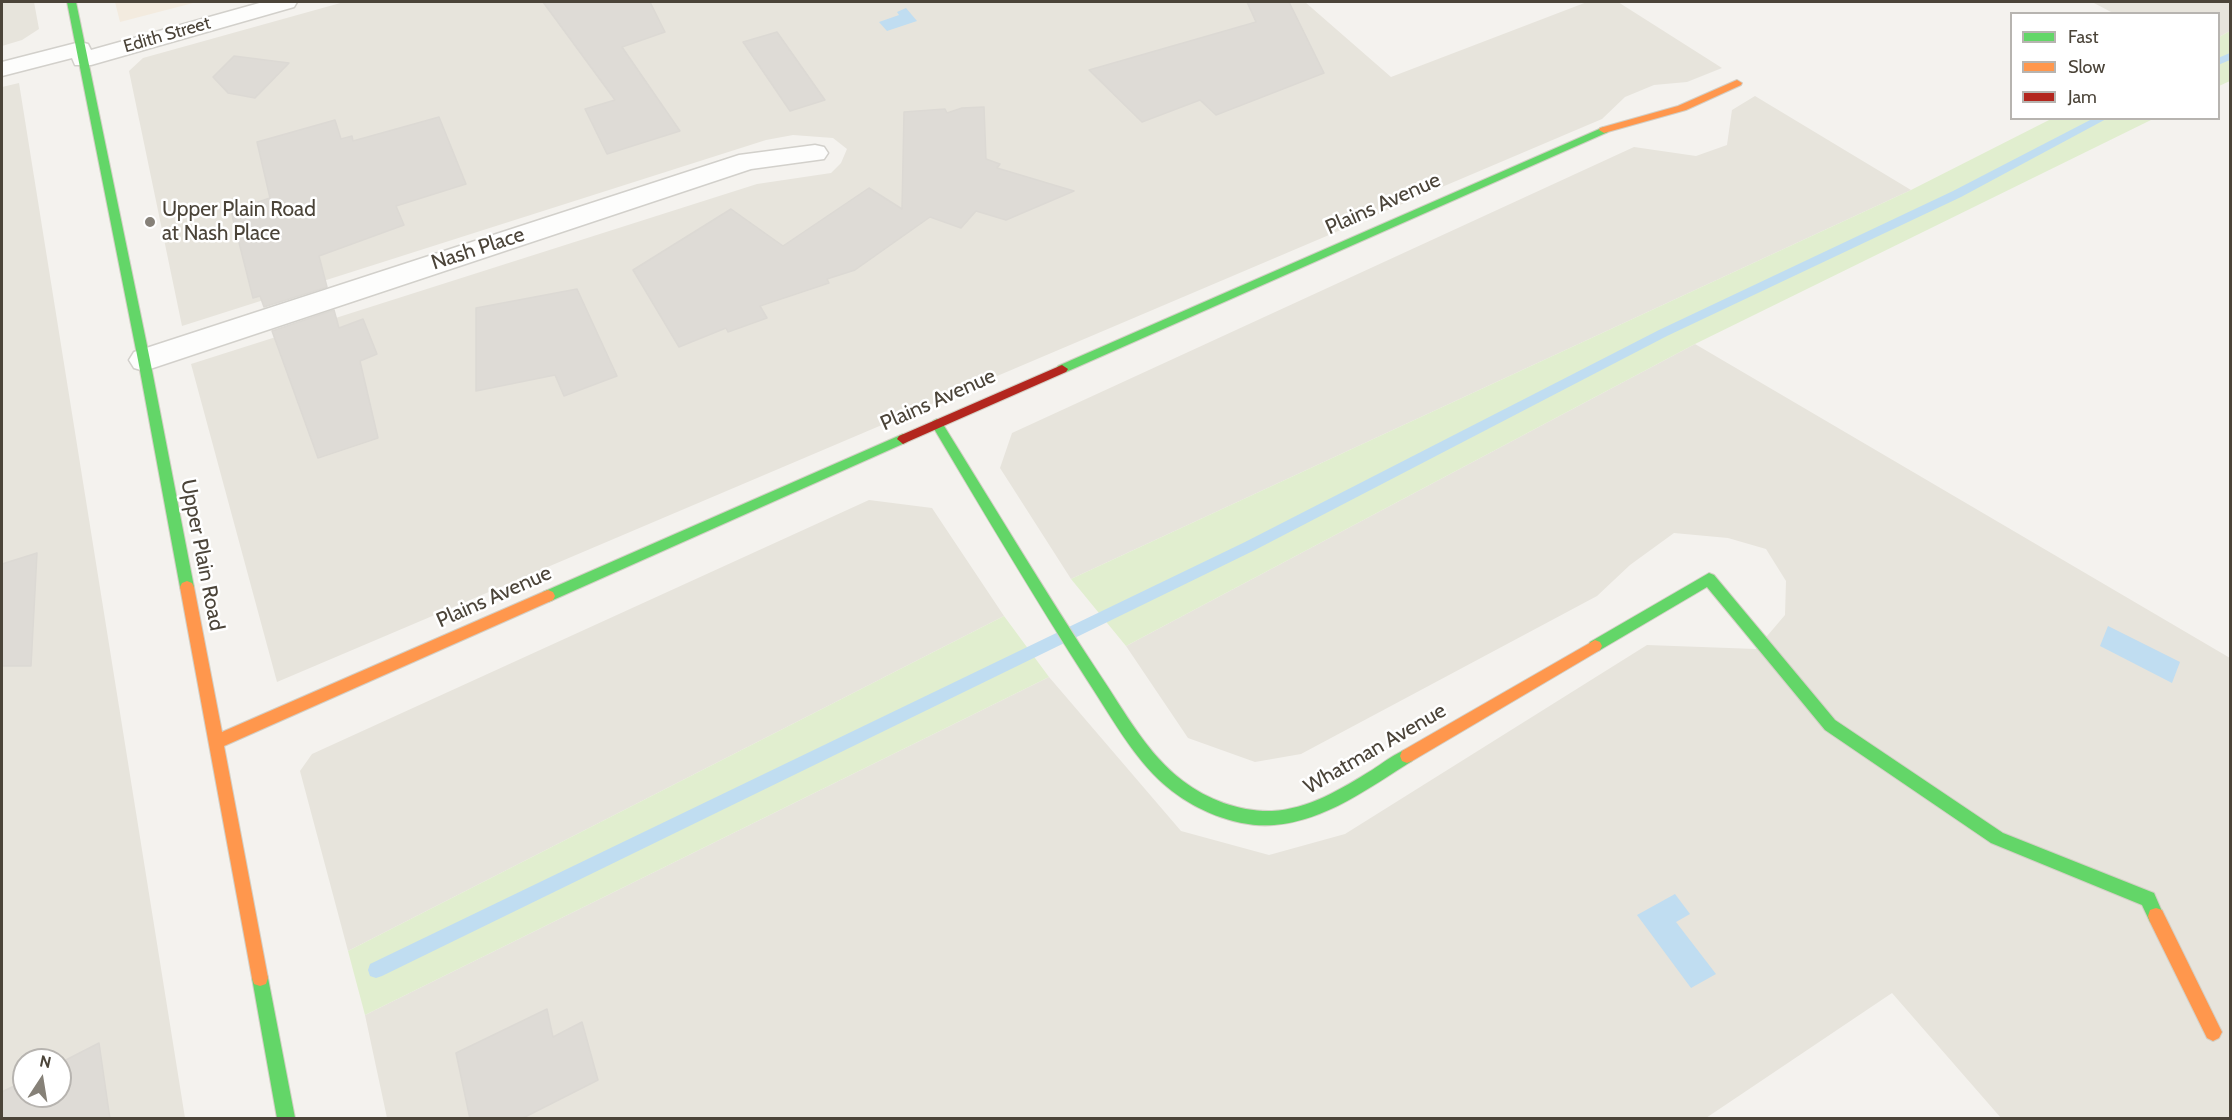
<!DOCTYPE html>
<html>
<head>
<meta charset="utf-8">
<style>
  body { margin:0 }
  #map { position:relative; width:2232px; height:1120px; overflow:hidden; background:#f4f2ee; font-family:Cabin,sans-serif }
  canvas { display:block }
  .frame { position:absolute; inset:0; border:3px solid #4b4439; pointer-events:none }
  .legend { position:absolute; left:2010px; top:12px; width:210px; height:108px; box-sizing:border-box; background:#fff; border:2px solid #b7b4b0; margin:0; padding:8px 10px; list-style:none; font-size:18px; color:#4b4439 }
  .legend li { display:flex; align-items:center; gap:12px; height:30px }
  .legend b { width:30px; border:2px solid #b7b4b0 }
  .north { position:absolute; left:12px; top:1048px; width:60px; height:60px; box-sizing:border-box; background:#fff; border:2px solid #b7b4b0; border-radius:50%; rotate:12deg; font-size:16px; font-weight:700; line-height:24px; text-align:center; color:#4b4439 }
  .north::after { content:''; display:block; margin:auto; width:21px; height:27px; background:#868178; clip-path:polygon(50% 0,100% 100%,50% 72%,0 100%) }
</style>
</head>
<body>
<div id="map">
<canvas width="2232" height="1120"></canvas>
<div class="frame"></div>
<ul class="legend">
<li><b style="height:8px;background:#63d668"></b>Fast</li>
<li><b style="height:8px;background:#ff974d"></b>Slow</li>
<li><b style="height:8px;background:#b3261e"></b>Jam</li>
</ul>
<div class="north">N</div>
</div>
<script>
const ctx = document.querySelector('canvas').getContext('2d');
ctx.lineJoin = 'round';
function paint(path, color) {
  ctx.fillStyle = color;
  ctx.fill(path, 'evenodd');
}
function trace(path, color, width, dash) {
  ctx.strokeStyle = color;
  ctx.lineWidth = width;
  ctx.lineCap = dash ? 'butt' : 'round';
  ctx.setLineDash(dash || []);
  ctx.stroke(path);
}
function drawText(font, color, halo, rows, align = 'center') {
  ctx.font = font + ' Cabin,sans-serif';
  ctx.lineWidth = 5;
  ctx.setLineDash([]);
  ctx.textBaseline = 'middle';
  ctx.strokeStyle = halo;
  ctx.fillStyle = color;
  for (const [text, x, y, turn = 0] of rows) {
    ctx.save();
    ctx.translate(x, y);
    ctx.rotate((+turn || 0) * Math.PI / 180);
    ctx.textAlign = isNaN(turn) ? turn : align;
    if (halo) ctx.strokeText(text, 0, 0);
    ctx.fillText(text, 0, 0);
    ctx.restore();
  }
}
const residential = new Path2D(`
  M2,2H34L39,29L22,40L2,46Z
  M344,2H1305L1391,77L1587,2H1618L1722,68L1687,82L1654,85L1625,97L1602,119L277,682L191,364L757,184L831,173L841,163L847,149L833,138L793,135L766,140L182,326L129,71L143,58Z
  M2092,2H2230V31L2219,37L2218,14L2113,13Z
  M19,83L185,1118H2V87ZM24,1060H60V1096H24Z
  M1755,96L1911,190L1071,579L1000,468L1012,433L1634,147L1696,156L1727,145L1732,110Z
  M1695,344L2230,658V1118H2001L1892,993L1706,1118H387L365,1015L1049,677L1181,831L1269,855L1345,834L1647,645L1756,649L1785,615L1786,581L1766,549L1728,538L1674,533L1630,565L1597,596L1301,754L1255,762L1188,738L1126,646Z
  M869,500L932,508L1004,616L348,951L300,771L312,754Z`);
const commercial = new Path2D(`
  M115,2H197L120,22Z`);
const green = new Path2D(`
  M2230,31V81L2219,86V37Z
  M2053,118L2153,119L1695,344L1126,646L1071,579L1911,190Z
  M1004,616L1049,677L365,1015L348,951Z`);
const water = new Path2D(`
  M906,8L917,21L887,31L879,22L899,15L897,12Z
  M2108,626L2180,662L2172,683L2100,646Z
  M1675,894L1690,914L1676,922L1716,974L1691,988L1637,915Z`);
const stream = new Path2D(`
  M2230,53V60L2218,65V58Z
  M2094,118H2108L1961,197L1667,336L1255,550L382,976L376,978L370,976L368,970L370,964L1245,542L1659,330L1953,191Z`);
const building = new Path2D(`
  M543,2H650L665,32L622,47L680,131L607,154L585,109L615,100Z
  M1247,2H1289L1324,73L1216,115L1200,100L1142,122L1089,70L1256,22Z
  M777,32L825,100L790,111L743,42Z
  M234,56L289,63L255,98L228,93L213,77Z
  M984,107L986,159L1000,164L997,168L1074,191L1006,220L976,211L961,228L930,217L855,270L827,279L829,283L760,306L767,318L728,332L726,328L679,347L633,270L731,209L783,246L869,188L902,209L904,112L945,109L947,113L962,108Z
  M439,117L466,184L396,206L404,225L319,256L327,287L264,307L260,296L253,298L231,211L270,198L257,142L335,120L341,139L352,136L353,141Z
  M577,289L617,376L564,396L555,375L476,391V308Z
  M334,310L339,328L363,319L377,354L360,361L378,438L318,458L272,331Z
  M37,553L31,666H2V564Z
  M547,1009L553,1037L582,1022L598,1080L521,1119H470L456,1053Z
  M99,1043L110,1119H2V1092L24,1081V1096H60V1063Z`);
const street = new Path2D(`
  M263,2H297L294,7L91,65H75L72,58L2,76V62L80,42L88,44L91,50Z
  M815,145L824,147L828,153L824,159L751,169L144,371L134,368L129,360L134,352L739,155Z`);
const fast = new Path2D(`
  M67,2H76L150,360L194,587L192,591L187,593L182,591L180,587L138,360Z
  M1604,127L1608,128V132L1066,372H1058L1056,369L1058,366Z
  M937,419L941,421C994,506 1045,592 1100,675C1125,712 1147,754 1183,781C1208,800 1241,812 1272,811C1309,809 1341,789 1372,770C1383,763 1394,754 1407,749L1412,751L1414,756L1412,761C1370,787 1326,821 1274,825C1239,828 1199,812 1172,791C1136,763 1114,721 1089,683C1035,599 984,513 933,427L931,424L933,421Z
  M903,434L907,436L909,439L907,442L553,600L548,602L543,600L541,596L543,592Z
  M1709,573L1714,575L1835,720L2003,833L2154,893L2164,916L2162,922L2156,924L2150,922L2142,905L1991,843L1825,730L1707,587L1600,650L1595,652L1590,650L1588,646L1590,642Z
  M260,970L266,972L268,978L295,1118H277L252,978L254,972Z`);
const slow = new Path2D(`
  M1737,80L1742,83L1741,85L1686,110L1604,133L1599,130L1600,128L1678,106Z
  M187,581L192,583L194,587L222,732L543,592L548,590L553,592L555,596L553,600L224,746L268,978L266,984L260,986L254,984L252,978L180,587L182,583Z
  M1595,640L1600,642L1602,646L1600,650L1412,761L1407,763L1402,761L1400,756L1402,751Z
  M2156,908L2162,910L2219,1026L2222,1032L2219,1038L2213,1041L2207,1038L2150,922L2148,916L2150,910Z`);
const jam = new Path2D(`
  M1062,365L1068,369L1066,372L907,442L903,444L897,439L899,436Z`);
const markers = [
  [150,222,6,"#868178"]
];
const farStreetnames = [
  ["Edith Street",167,35,-16]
];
const streetNames = [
  ["Plains Avenue",1383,204,-24],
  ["Nash Place",478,249,-18],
  ["Plains Avenue",938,400,-24],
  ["Upper Plain Road",202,555,79],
  ["Plains Avenue",494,597,-24],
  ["Whatman Avenue",1375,749,-30]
];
const poiNames = [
  ["Upper Plain Road",162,210],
  ["at Nash Place",162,234]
];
paint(residential, '#e7e4dc');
paint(commercial, '#f3ebdf');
paint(green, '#e1eecf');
paint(water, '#c0ddf1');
paint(stream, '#c0ddf1');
paint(building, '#dedbd6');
trace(building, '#dcd9d4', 1.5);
trace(street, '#d2d0cb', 3);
trace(fast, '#d3cfc5', 2);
trace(slow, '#d3cfc5', 2);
trace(jam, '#d3cfc5', 2);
paint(street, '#fdfdfc');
paint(fast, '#63d668');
paint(slow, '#ff974d');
paint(jam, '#b3261e');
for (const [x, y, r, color] of markers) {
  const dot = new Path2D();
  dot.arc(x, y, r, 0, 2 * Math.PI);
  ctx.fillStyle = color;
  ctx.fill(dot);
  trace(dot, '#fff', 2);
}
drawText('18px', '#4b4439', '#fff', farStreetnames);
drawText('21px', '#4b4439', '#fff', streetNames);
drawText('21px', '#4b4439', '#fff', poiNames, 'left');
</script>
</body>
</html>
